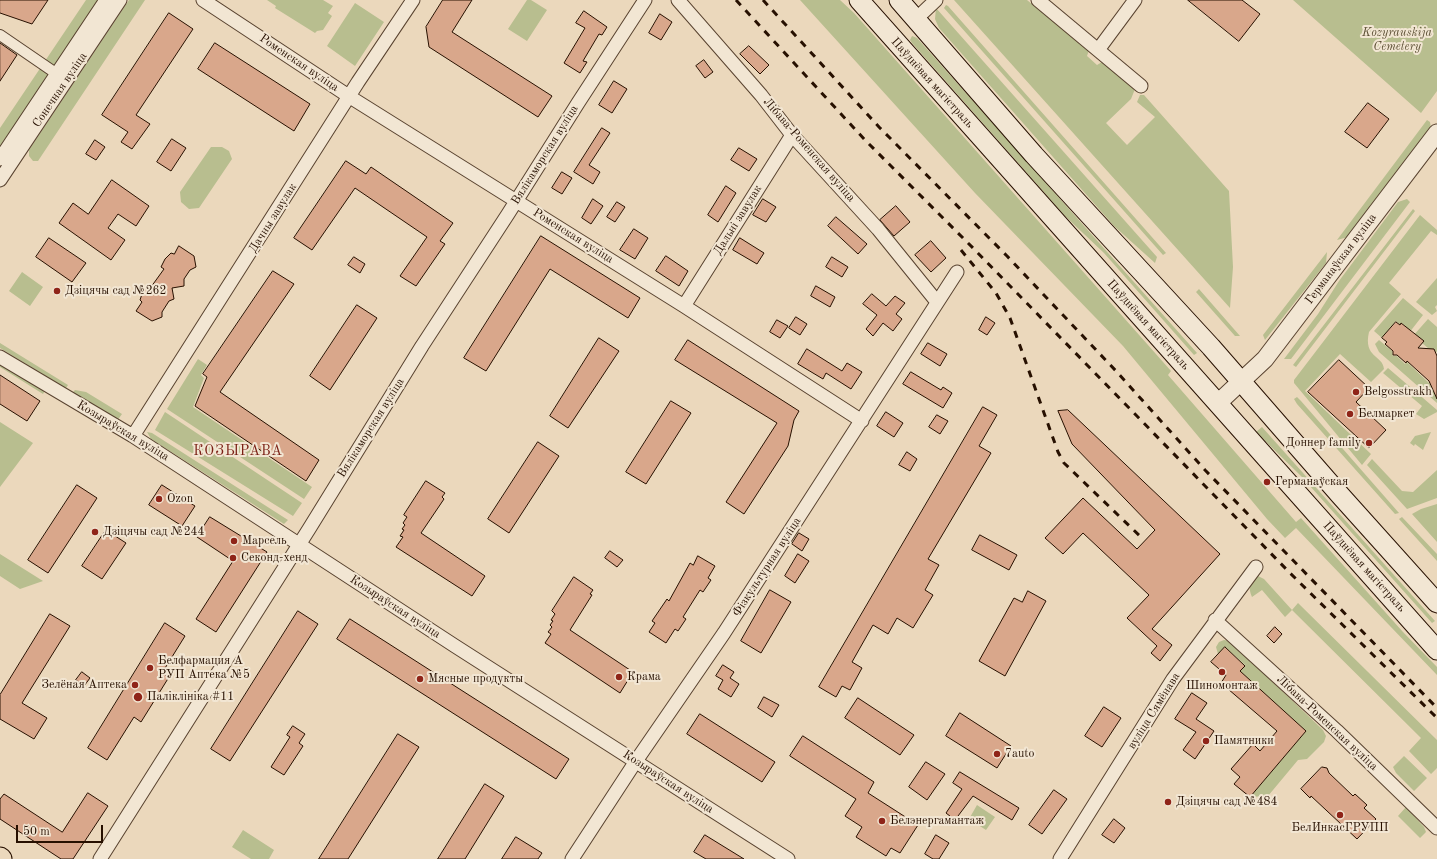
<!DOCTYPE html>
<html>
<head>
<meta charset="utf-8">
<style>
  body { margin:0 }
  #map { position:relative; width:1437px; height:859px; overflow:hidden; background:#ebd8bc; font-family:"Old Standard TT",serif }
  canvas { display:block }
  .scale { position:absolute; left:16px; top:825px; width:87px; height:18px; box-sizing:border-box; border:2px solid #271000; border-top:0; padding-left:5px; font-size:12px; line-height:14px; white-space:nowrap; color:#271000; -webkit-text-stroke:3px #f2e6d3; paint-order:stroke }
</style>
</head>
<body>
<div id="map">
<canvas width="1437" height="859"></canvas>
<div class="scale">50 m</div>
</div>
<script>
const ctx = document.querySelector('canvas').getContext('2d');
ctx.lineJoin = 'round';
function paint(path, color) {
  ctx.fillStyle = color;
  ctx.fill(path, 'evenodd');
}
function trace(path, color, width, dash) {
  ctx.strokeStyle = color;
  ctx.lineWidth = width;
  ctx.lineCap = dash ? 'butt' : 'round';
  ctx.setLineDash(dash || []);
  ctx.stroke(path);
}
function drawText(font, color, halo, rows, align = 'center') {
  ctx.font = font + ' "Old Standard TT",serif';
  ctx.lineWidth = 4;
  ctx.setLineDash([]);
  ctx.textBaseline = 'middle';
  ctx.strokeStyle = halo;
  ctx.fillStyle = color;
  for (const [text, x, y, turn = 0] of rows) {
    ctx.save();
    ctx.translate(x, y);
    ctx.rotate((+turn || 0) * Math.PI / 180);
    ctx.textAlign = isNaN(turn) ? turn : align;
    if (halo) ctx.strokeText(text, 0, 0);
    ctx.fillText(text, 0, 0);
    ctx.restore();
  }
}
const green = new Path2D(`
  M86,0H99L0,148V128Z
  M129,0H145L38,161H33L29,156V150Z
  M267,0H323L333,6L328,13L332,16L323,30L317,31L315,33L275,8L276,6Z
  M527,0H531L547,10L527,41L508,29Z
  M800,0H840L854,13L1171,371L1168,375L1296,522L1301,518L1403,632L1437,667V675L1296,528L1285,538L1267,519L1123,346L975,193Z
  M954,0H1027L1038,9L1039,8L1089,50L1087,56L1097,65L1102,62L1135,89L1131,99L1106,123L1127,145L1155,117L1137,102L1140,95H1144L1229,191L1233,267L1230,308Z
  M1293,0H1437V91L1421,113Z
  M355,3L384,22L355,66L327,46Z
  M946,5L948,6L1166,253L1163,255L944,8Z
  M936,8L1157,257L1155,263L1114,226L939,28L935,19Z
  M912,36L917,38L1197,353L1194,355L1104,253L1065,216L912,43L910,40Z
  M1427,120L1430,122L1431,128L1348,237L1337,240Z
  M211,147H222L229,151L232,159L199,208L189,209L181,202L180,192Z
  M1407,199L1410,202L1291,359H1284L1318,314L1339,281L1398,202Z
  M1413,209L1415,211L1296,367L1293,365Z
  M1420,215L1437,230V235L1431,231L1389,283L1401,294L1369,332C1363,358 1383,355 1384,369L1371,382L1340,354L1305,391L1371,454L1362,465L1294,383V380Z
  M1327,252L1326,263L1265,340L1263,335Z
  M22,272L43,287L30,306L9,291Z
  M1437,278V305L1435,307L1437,311L1432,315L1416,302Z
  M1199,289L1240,336H1235L1196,292Z
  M1403,298L1423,315L1409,333L1405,329L1406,327L1402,323L1400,325L1396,321L1382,338L1374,331Z
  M1428,319L1437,327V351L1435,354L1422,343L1424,341L1419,337L1413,336Z
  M1379,340L1392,351L1393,356H1397L1405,364L1407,362L1430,384L1431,388L1437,386V403L1379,352L1375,344Z
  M0,343L68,385L66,388L0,348Z
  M198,359L207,365L201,375L204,378L193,407L312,487L304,499L167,409Z
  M0,360L46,389L43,394L0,367Z
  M1388,368L1437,410V412L1424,419L1416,414L1422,406L1383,373Z
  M75,390L86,392L122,414L117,421L72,393Z
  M1297,397L1301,401L1399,513L1395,514L1297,404L1294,399Z
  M165,412L302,503L293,516L155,430Z
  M0,422L33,443L0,487Z
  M1262,427L1435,621L1432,623L1302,477L1256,432Z
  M147,432L152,433L288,520L284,524L151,439Z
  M1431,432L1423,450L1415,444L1414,446L1410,443L1415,436Z
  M1372,459L1402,491L1413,492L1437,470V498L1407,509L1367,465Z
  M1437,504V542L1412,514L1421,509Z
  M1402,517L1437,554V561L1399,519Z
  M0,554L43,581L20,589L0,576Z
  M1258,576L1264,579L1292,610L1298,603L1437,740V768L1431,774L1409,751L1421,738L1292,610L1285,617L1262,590L1252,597C1248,588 1249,582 1258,576Z
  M1224,640L1230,641L1323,730L1326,736L1324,742L1307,759L1298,760L1268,796L1250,797L1306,731L1240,671L1245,665L1225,647L1218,654L1216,647L1219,642Z
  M1404,756L1427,778L1414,791L1396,773L1393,767Z
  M977,805L995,817L986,830L969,819Z
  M1406,807L1424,827L1426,832L1420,838L1398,816Z
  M243,830L274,850L269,859H251L232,847Z`);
const building = new Path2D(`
  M0,0H48L32,24L0,13Z
  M443,0H472L452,32L552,96L538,117L429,47L426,27Z
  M1188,0H1242L1260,14L1239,41Z
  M584,11L607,27L602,35L599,34L583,61L587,62L580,73L564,63L585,28L576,23Z
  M169,13L193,29L136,115L150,124L132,149L121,142L128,132L102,115Z
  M660,14L672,22L661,40L649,33Z
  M0,43L17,55L0,81Z
  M215,43L310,104L294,131L198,69Z
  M749,46L769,65L760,74L740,54Z
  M704,60L713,72L705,78L696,66Z
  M614,81L627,89L612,113L599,105Z
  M1368,103L1389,119L1367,148L1345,132Z
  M602,128L610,133L589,165L600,172L593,184L574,172Z
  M172,139L186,148L171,171L157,162Z
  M95,140L105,147L96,160L86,154Z
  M739,148L757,159L749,171L731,160Z
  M346,161L366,174L371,167L453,223L440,241L445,244L416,286L400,276L427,237L355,188L312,250L294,238Z
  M562,172L572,178L562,194L552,188Z
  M112,180L149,206L136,226L118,214L108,228L125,240L111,260L59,223L73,203L88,214Z
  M726,186L736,193L718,222L708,215Z
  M593,199L603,206L591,224L582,218Z
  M763,199L776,207L766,222L753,215Z
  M617,202L625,207L615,222L607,217Z
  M896,206L910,222L894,236L880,220Z
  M836,217L867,244L858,254L828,226Z
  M634,229L648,238L635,259L620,250Z
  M541,236L640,298L628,318L550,269L486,371L464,358Z
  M49,238L86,263L72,282L36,257Z
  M740,238L764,253L757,264L733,250Z
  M931,241L946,258L931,272L915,255Z
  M179,246L194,256L196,267L190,270L184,279V286L172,288L174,299L169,301L162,312V317L152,321L136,311L142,302L140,300L143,291L149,286L151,287L164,269L161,267L165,259L171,253L174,254Z
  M666,256L688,271L679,286L656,271Z
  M354,257L365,264L360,273L348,265Z
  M832,257L848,267L842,277L826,267Z
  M273,271L294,284L220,392L319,460L306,481L195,406L207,377L203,374Z
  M816,286L835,297L830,307L811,296Z
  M872,294L886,306L895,296L905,303L896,314L902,319L893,331L883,323L873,336L866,329L877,315L863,304Z
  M357,305L377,318L330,390L310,376Z
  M796,317L807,324L800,335L789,328Z
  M986,317L995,323L987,335L979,330Z
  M777,320L788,326L780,338L770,332Z
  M1396,322L1400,325L1401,323L1424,341L1418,348L1434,349L1437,356V399L1429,381L1407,361L1406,363L1397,355H1393V351L1385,344L1387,342L1382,338Z
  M599,338L619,351L568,428L550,416Z
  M688,340L799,411L794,420L788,446L744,514L726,502L777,423L675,360Z
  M928,343L947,354L940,366L921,354Z
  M807,349L842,371L847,363L862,372L851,389L826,373L823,379L798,364Z
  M1339,360L1369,388L1356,402L1386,430L1369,448L1308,392Z
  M911,372L941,390L943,387L952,393L943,408L903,384Z
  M0,375L40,401L27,421L0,404Z
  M671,401L691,413L646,484L626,472Z
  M983,407L997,415L979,446L991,453L928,559L939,565L925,590L933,595L913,628L897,618L888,634L873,625L852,662L862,668L850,690L842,686L836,697L819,687Z
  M1068,410L1220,554L1152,629L1172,645L1160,661L1151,653L1157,646L1127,618L1149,595L1083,533L1063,554L1045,538L1083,498L1137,549L1155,530L1072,444L1058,411Z
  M886,412L903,423L894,437L877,426Z
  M937,415L948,421L940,434L929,427Z
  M538,442L559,456L509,533L488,519Z
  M907,452L917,459L910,471L899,465Z
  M426,481L445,493L442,497L444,499L421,533L485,576L472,596L396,547L403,537L400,536L404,530L402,529L405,525L403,523L407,517L404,515Z
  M77,485L97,498L48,573L28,560Z
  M162,485L195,506L182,526L149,505Z
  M210,517L267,552L216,632L196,619L233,561L197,537Z
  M106,530L126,543L102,579L82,566Z
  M799,533L809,539L802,551L792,544Z
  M980,535L1017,555L1009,570L972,550Z
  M610,551L623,560L617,567L605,558Z
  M798,554L809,561L795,583L785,576Z
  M698,556L715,566L708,578L711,580L703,592L700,590L683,617L686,619L678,631L675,629L666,643L649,632L655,623L652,621L667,599L669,601L690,563L693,565Z
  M574,577L593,590L590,594L592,595L570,630L633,672L620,693L545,643L551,634L548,632L552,627L550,625L553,621L551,620L555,614L552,611Z
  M770,590L791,602L761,653L741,641Z
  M1028,591L1046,601L1005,676L979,661L1014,598L1022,602Z
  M298,611L318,624L230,761L211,749Z
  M50,614L70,626L22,703L47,718L34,739L0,719V695Z
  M350,619L569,759L556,779L337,639Z
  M165,623L185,636L162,673L169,677L141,722L134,717L107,760L88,748Z
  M1275,627L1282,634L1274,643L1267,636Z
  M1225,647L1245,666L1240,671L1306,731L1250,797L1234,784L1240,777L1231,769L1253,744L1260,751L1277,731L1221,683L1226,675L1211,662Z
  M723,665L734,672L730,678L739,684L731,697L718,689L723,680L716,676Z
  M82,672L90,678L84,686L76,680Z
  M1192,693L1207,703L1196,719L1214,731L1195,759L1183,750L1196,732L1175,719Z
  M764,697L779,705L772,717L758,708Z
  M858,698L914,735L900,755L845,718Z
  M1104,707L1121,718L1102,747L1085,736Z
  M960,713L1011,746L997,768L946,736Z
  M700,714L775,762L762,782L687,734Z
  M293,726L305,734L299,743L303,746L284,775L271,767L290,737L287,735Z
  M398,734L419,747L348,859H319Z
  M803,736L874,782L868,793L918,825L900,853L891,848L886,856L856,837L862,827L845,816L856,799L790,756Z
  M926,762L945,774L927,800L909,787Z
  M1322,767L1327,768L1329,773L1353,796L1355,794L1367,805L1364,808L1376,819L1357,839L1311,796L1310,798L1301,789Z
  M960,772L1019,808L1012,820L973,796L955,820L946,813L962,789L953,783Z
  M485,784L504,796L465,859H438Z
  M1054,790L1067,799L1042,834L1029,825Z
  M88,793L108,806L73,859H61L0,819V799L4,794L62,832Z
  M1114,819L1125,828L1114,843L1102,835Z
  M705,835L744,859H706L694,852Z
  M936,835L949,843L939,859H933L925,854Z
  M516,837L542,853L538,859H502Z`);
const pedestrian = new Path2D(`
  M0,35L57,74`);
const minor = new Path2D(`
  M203,0L350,97L684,306L862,421
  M678,0L761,95L792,135L878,229L937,302
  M1038,0L1141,86
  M916,19L936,0
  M1098,50L1135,0
  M0,159L106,0
  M0,180L120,0
  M684,306L792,135
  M0,357L133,436L455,646L788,859
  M133,436L358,82L413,0
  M1215,620L1337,731L1437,828
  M100,859L309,529L422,346L508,214L578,103L645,0
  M572,859L636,761L724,633L957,272
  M1060,859L1173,679L1256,567`);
const tertiary = new Path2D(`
  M1218,403L1265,359L1437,133`);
const secondary = new Path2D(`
  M859,0L1437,650
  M899,0L1034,155L1211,347L1340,495L1437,603`);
const primary = new Path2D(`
  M0,858L1,859`);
const rail = new Path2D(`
  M736,0L865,140L973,248L1290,573L1437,718
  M763,0L879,127L1007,256L1116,371L1205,470L1437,708
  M961,250L996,293L1010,318L1058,452L1064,463L1144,540`);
const markers = [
  [57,291,4,"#8f2418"],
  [1356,392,4,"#8f2418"],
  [1350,414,4,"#8f2418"],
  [1369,443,4,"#8f2418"],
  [1267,482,4,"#8f2418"],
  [159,499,4,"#8f2418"],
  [95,532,4,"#8f2418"],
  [234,541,4,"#8f2418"],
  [233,558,4,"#8f2418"],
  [150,668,4,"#8f2418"],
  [1222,672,4,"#8f2418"],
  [619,677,4,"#8f2418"],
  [420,679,4,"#8f2418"],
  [135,685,4,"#8f2418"],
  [138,697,5,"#8f2418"],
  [1206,741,4,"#8f2418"],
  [997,754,4,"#8f2418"],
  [1168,802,4,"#8f2418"],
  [1340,815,4,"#8f2418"],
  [882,821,4,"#8f2418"]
];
const parkNames = [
  ["Kozyrauskija",1397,33],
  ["Cemetery",1397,47]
];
const streetNames = [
  ["Роменская вуліца",299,63,34],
  ["Паўднёвая магістраль",932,83,48],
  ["Сонечная вуліца",60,90,-56],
  ["Лібава-Роменская вуліца",809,150,49],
  ["Вялікаморская вуліца",545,155,-58],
  ["Дачны завулак",273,218,-58],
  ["Дальні завулак",738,220,-58],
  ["Роменская вуліца",573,236,32],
  ["Германаўская вуліца",1341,259,-53],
  ["Паўднёвая магістраль",1148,325,48],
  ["Вялікаморская вуліца",371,428,-58],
  ["Козыраўская вуліца",123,431,31],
  ["Фізкультурная вуліца",767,567,-57],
  ["Паўднёвая магістраль",1364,567,48],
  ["Козыраўская вуліца",395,607,33],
  ["вуліца Сямёнава",1154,711,-58],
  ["Лібава-Роменская вуліца",1327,723,43],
  ["Козыраўская вуліца",668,782,33]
];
const poiNames = [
  ["Дзіцячы сад №262",65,291],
  ["Belgosstrakh",1364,392],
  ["Белмаркет",1358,414],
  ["Доннер family",1361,443,"right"],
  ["Германаўская",1275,482],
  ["Ozon",167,499],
  ["Дзіцячы сад №244",103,532],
  ["Марсель",242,541],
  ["Секонд-хенд",241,558],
  ["Белфармация А",158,661],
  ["РУП Аптека №5",158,675],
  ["Крама",627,677],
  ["Мясные продукты",428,679],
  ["Зелёная Аптека",127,685,"right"],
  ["Шиномонтаж",1222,686,"center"],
  ["Паліклініка #11",147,697],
  ["Памятники",1214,741],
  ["7auto",1005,754],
  ["Дзіцячы сад №484",1176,802],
  ["Белэнергамантаж",890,821],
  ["БелИнкасГРУПП",1340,828,"center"]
];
const quarterNames = [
  ["КОЗЫРАВА",238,451]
];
paint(green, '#b8be8f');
paint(building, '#d9a78b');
trace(building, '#271000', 1);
trace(pedestrian, '#58422f', 12);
trace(minor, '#58422f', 15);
trace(tertiary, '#58422f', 19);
trace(secondary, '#271000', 21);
trace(primary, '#271000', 23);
trace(pedestrian, '#f2e6d3', 10);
trace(minor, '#f2e6d3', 13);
trace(tertiary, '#f2e6d3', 17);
trace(secondary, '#f2e6d3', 19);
trace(primary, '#ebd8bc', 21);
trace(rail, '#271000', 3, [7, 7]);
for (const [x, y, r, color] of markers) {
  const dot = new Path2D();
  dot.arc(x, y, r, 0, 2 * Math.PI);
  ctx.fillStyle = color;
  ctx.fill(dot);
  trace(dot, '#f2e6d3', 1.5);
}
drawText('italic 12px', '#5a4d32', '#f2e6d3', parkNames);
drawText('12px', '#271000', '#f2e6d3', streetNames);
drawText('12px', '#271000', '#f2e6d3', poiNames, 'left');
ctx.letterSpacing = '1px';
drawText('14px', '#7a1f14', '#f2e6d3', quarterNames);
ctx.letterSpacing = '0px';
</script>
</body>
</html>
